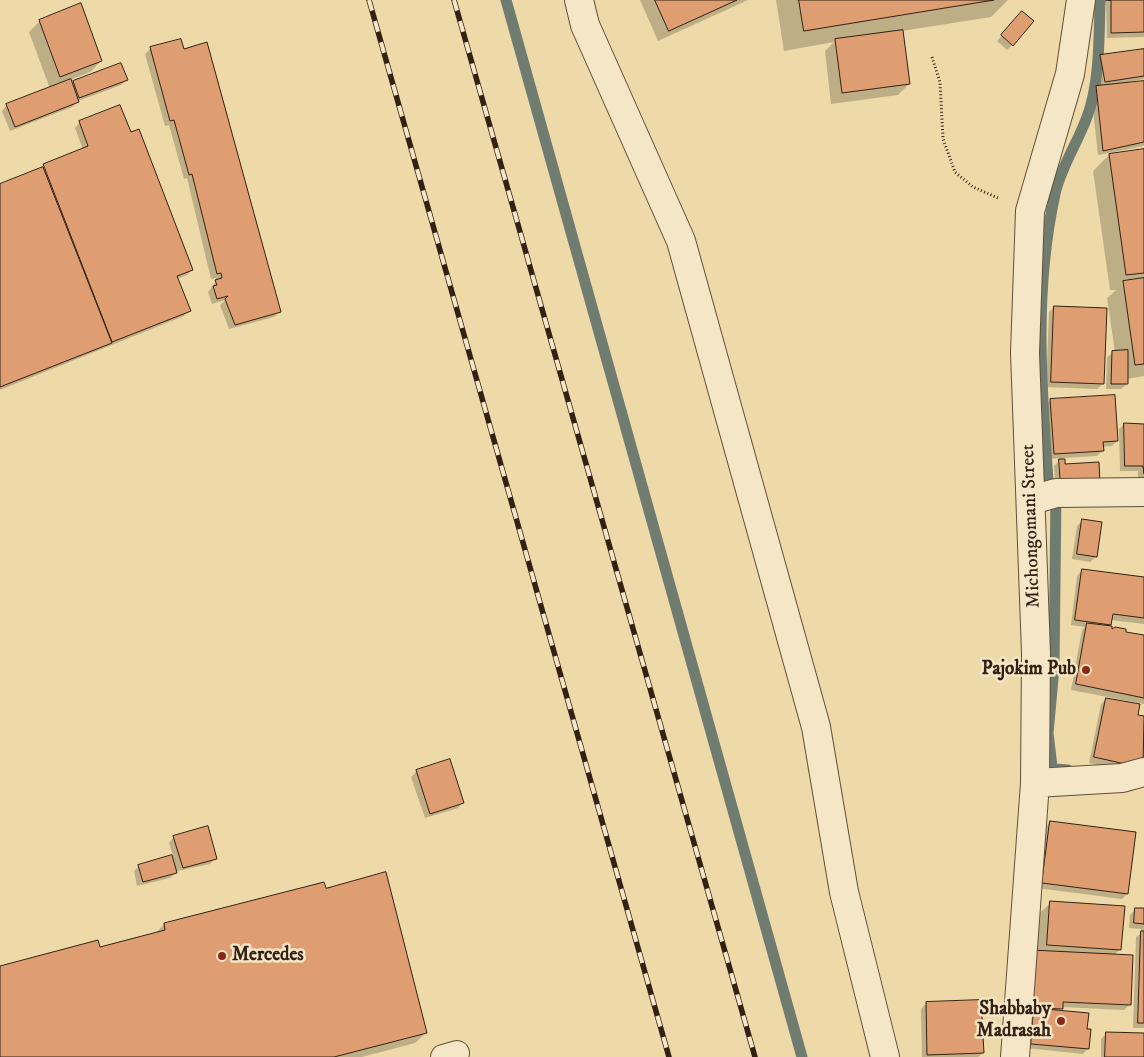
<!DOCTYPE html>
<html>
<head>
<meta charset="utf-8">
<style>
  body { margin:0 }
  canvas { display:block; background:#eed9a8 }
</style>
</head>
<body>
<canvas width="1144" height="1057"></canvas>
<script>
const ctx = document.querySelector('canvas').getContext('2d');
ctx.lineJoin = 'round';
function paint(path, color) {
  ctx.fillStyle = color;
  ctx.fill(path, 'evenodd');
}
function trace(path, color, width, dash) {
  ctx.strokeStyle = color;
  ctx.lineWidth = width;
  ctx.lineCap = dash ? 'butt' : 'round';
  ctx.setLineDash(dash || []);
  ctx.stroke(path);
}
function drawText(font, color, halo, rows, align = 'center') {
  ctx.font = font + ' "IM FELL DW Pica",serif';
  ctx.lineWidth = 5;
  ctx.setLineDash([]);
  ctx.textBaseline = 'middle';
  ctx.strokeStyle = halo;
  ctx.fillStyle = color;
  for (const [text, x, y, turn = 0] of rows) {
    ctx.save();
    ctx.translate(x, y);
    ctx.rotate((+turn || 0) * Math.PI / 180);
    ctx.textAlign = isNaN(turn) ? turn : align;
    if (halo) ctx.strokeText(text, 0, 0);
    ctx.fillText(text, 0, 0);
    ctx.restore();
  }
}
const shadow = new Path2D(`
  M640,0H748L658,41Z
  M776,0H1008L991,17L902,31L909,84L898,95L831,104L825,51L834,42L784,51Z
  M1101,0H1144V37L1107,38L1106,5L1101,6Z
  M1017,18L1012,45L1007,50L997,41Z
  M40,21L101,61L90,72L69,80L71,85L74,82L127,80L121,85L78,101L72,107L10,131L2,111L7,105L50,89L29,32Z
  M180,40L279,312L274,317L229,329L220,305L226,300L212,304L208,292L216,281V278L211,279L187,178L184,179L169,125L165,126L145,54L150,49Z
  M1144,50V79L1129,82V84L1144,82V146L1098,155L1091,92L1100,87L1096,62L1101,57Z
  M80,122L192,270L187,275L177,279L189,311L184,316L0,390V185L83,150L75,128Z
  M1144,150V376L1127,379V384L1121,389H1106L1107,357L1115,352L1107,298L1116,290H1110L1093,171L1109,155Z
  M1054,307L1103,384L1097,389L1046,387L1049,312Z
  M1051,400L1117,441L1112,446L1102,447V451L1097,456L1063,458L1064,466L1098,463L1056,491L1054,466L1062,458L1049,459L1046,405Z
  M1124,424L1144,425V479H1138V471H1120L1119,429Z
  M1083,520L1096,557L1090,562L1072,559L1077,526Z
  M1082,570L1144,579V624L1111,620L1110,632L1144,636V704L1071,690L1082,630L1085,627L1071,625L1077,576Z
  M1106,699L1137,716L1144,718V759L1137,773L1089,763L1101,704Z
  M449,761L463,802L458,808L425,818L411,777L416,772Z
  M1050,822L1127,894L1122,899L1037,888L1045,828Z
  M174,837L216,858L210,864L177,871L170,878L137,886L134,871L139,866L173,856L169,843Z
  M325,889L426,1033L415,1043L362,1057H0V967L100,948L155,934L164,924Z
  M1051,902L1120,949L1114,955L1130,1004L1124,1010L1061,1007L1059,1011L1086,1030L1088,1048L1083,1054L1026,1048L1040,913Z
  M1135,910H1144V1028H1133L1136,937L1141,933V929L1129,928L1130,915Z
  M926,1004L983,1053L978,1057H922L921,1009Z
  M1107,1033L1144,1034V1057H1101V1039Z`);
const stream = new Path2D(`
  M506,0L802,1057
  M1068,770L1055,769L1052,767L1048,733L1054,668L1056,493L1048,480C1041,383 1034,290 1055,194C1061,167 1078,142 1087,117C1100,83 1099,36 1100,0`);
const building = new Path2D(`
  M655,0H737L669,31Z
  M799,0H994L804,31Z
  M1106,0H1144V32L1111,33V1Z
  M81,3L102,61L60,77L39,20Z
  M1022,11L1034,21L1013,46L1001,35Z
  M903,30L910,84L842,93L835,39Z
  M181,39L184,49L207,42L281,312L235,325L225,299L228,296L217,299L213,286L217,285L215,280L222,278L221,273L217,274L192,174L189,175L174,120L170,121L150,47Z
  M1144,49V76L1105,82L1100,55Z
  M121,63L128,80L79,98L73,81Z
  M71,79L79,102L15,127L6,104Z
  M1144,81V142L1103,151L1096,86Z
  M120,105L131,132L139,129L193,270L177,276L191,311L112,342L43,164L88,146L79,121Z
  M1144,149V273L1126,275L1109,154Z
  M43,167L112,343L0,387V184Z
  M1144,278V364L1135,365L1123,281Z
  M1054,306L1107,308L1104,384L1051,382Z
  M1128,350V384H1111L1112,351Z
  M1115,395L1118,441L1103,442L1104,451L1054,454L1050,399Z
  M1124,423L1144,424V474L1143,466H1125Z
  M1059,459H1065V464L1099,462L1100,484L1061,487Z
  M1082,519L1102,522L1097,557L1077,554Z
  M1082,569L1144,577V618L1113,614L1111,625L1075,620Z
  M1087,623L1112,626V629L1115,627L1126,629V632L1144,635V698L1076,684Z
  M1106,698L1140,704L1138,715L1144,716L1143,768L1094,757Z
  M450,759L464,803L430,814L416,770Z
  M1050,821L1136,832L1128,894L1042,883Z
  M208,826L217,859L183,868L173,836Z
  M172,855L177,873L143,882L138,865Z
  M386,872L427,1033L334,1057H0V966L98,940L100,947L165,930L164,923L324,882L326,888Z
  M1050,901L1125,906L1121,950L1047,945Z
  M1135,908H1144V924L1134,923Z
  M1141,931H1144V1023H1138Z
  M1031,950L1133,955L1131,1005L1063,1002V1009L1032,1008Z
  M981,1000L984,1053L927,1055L926,1002Z
  M1034,1008L1089,1013L1087,1029H1091L1089,1049L1031,1044Z
  M1106,1032L1144,1033V1057H1105Z`);
const path = new Path2D(`
  M932,57L940,82L943,139L955,172L973,187L998,198`);
const service = new Path2D(`
  M443,1057L457,1053`);
const minor = new Path2D(`
  M579,0L585,25L681,241L816,727L844,892L885,1057
  M1032,500L1056,493L1144,492
  M1035,783L1122,778L1144,772
  M1015,1057L1035,783L1036,653L1025,353L1030,211L1070,74L1081,0`);
const rail = new Path2D(`
  M369,0L669,1057
  M454,0L755,1057`);
const markers = [
  [1086,670,5,"#8f2418"],
  [222,956,5,"#8f2418"],
  [1061,1021,5,"#8f2418"]
];
const streetNames = [
  ["Michongomani Street",1032,526,-92]
];
const poiNames = [
  ["Pajokim Pub",1076,670],
  ["Mercedes",232,956,"left"],
  ["Shabbaby",1051,1010],
  ["Madrasah",1051,1032]
];
paint(shadow, '#0003');
trace(stream, '#717c70', 11);
paint(building, '#de9e71');
trace(building, '#332114', 1);
trace(service, '#624f39', 26);
trace(minor, '#624f39', 30);
trace(path, '#332114', 3, [1, 2.5]);
trace(service, '#f4e6c6', 24);
trace(minor, '#f4e6c6', 28);
trace(rail, '#332114', 5.5);
trace(rail, '#f4e6c6', 4, [11]);
for (const [x, y, r, color] of markers) {
  const dot = new Path2D();
  dot.arc(x, y, r, 0, 2 * Math.PI);
  ctx.fillStyle = color;
  ctx.fill(dot);
  trace(dot, '#f4e6c6', 2);
}
drawText('19px', '#332114', '#f4e6c6', streetNames);
drawText('bold 19px', '#332114', '#f4e6c6', poiNames, 'right');
</script>
</body>
</html>
